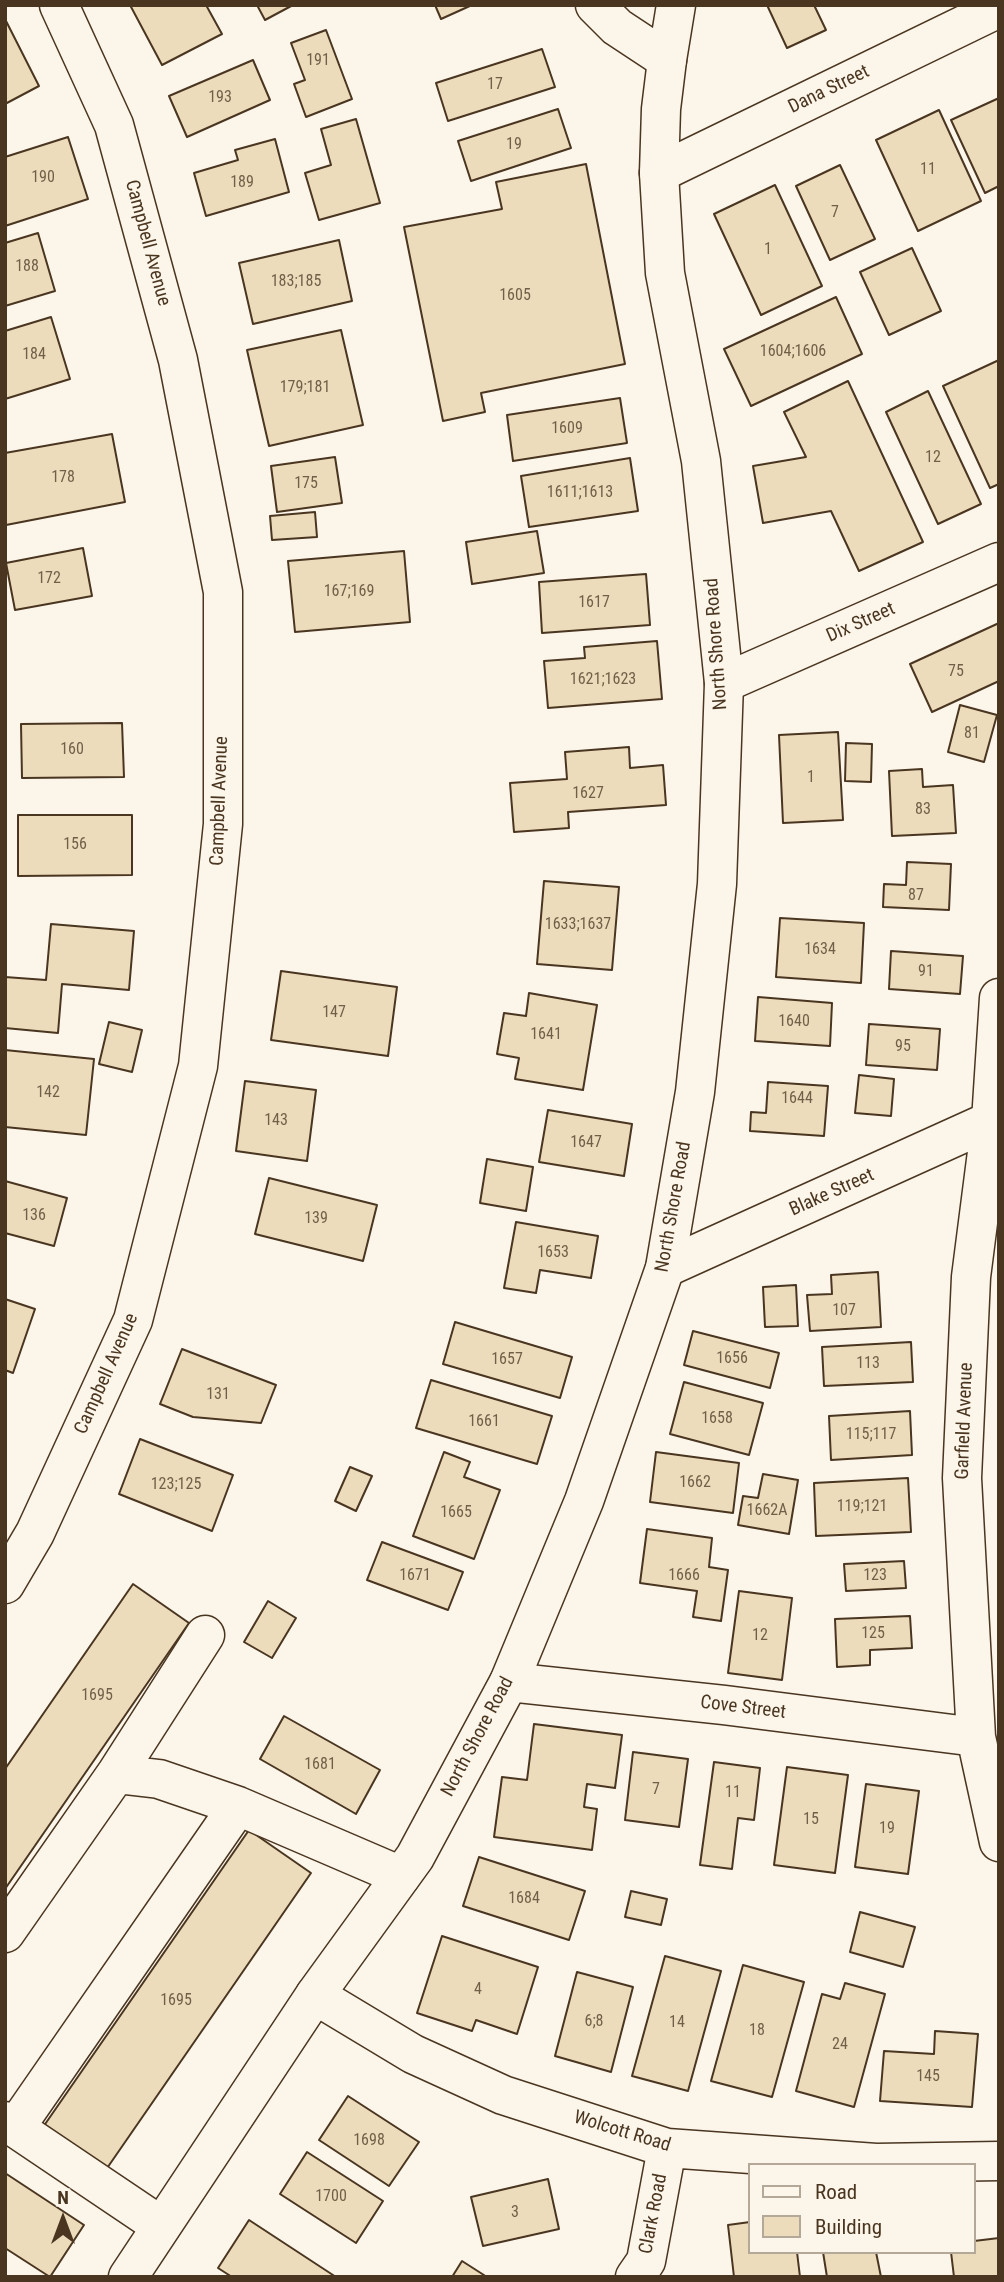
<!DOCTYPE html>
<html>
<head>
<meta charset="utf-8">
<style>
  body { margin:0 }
  #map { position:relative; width:1004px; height:2282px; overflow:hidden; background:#fbf6e9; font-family:"Roboto Condensed",sans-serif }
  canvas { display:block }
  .frame { position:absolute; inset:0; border:7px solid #4a3520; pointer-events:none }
  .legend { position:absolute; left:748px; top:2163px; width:228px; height:91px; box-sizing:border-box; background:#fbf6e9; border:2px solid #b4a999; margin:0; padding:9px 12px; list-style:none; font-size:21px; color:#4a3520 }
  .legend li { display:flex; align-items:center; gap:14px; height:35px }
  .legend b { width:35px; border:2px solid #b4a999 }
  .north { position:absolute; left:28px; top:2184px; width:70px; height:70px; -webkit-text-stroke:5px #fbf6e9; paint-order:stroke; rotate:0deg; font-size:19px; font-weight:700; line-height:28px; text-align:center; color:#4a3520 }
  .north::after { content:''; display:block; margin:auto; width:24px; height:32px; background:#4a3520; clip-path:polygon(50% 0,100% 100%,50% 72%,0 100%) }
</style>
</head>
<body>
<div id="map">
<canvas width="1004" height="2282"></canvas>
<div class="frame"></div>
<ul class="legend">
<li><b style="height:9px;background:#fbf6e9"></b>Road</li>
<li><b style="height:19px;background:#ecdcbc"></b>Building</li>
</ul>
<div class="north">N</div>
</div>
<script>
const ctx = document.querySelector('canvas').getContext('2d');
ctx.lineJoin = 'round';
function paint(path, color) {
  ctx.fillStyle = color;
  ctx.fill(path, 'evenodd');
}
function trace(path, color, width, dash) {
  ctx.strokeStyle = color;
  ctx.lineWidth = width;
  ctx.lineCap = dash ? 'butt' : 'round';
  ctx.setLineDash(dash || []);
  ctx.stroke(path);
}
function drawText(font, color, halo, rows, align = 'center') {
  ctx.font = font + ' "Roboto Condensed",sans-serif';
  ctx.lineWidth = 5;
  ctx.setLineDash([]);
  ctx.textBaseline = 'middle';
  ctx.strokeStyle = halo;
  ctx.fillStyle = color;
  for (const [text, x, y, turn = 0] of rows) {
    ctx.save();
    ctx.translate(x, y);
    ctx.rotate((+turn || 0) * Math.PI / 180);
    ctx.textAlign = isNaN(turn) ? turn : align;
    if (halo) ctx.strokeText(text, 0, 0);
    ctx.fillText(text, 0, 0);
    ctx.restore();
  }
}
const building = new Path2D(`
  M130,5H206L222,34L162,65Z
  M257,5H293L265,20Z
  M435,5H472L441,19Z
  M767,5H814L826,30L787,48Z
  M5,19L39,86L5,104Z
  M326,30L352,99L306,117L294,84L305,80L291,43Z
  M542,49L555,87L448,121L436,83Z
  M253,60L270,100L187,137L169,96Z
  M999,98V186L985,193L951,120Z
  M558,109L571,148L471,181L458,141Z
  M939,110L981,201L918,231L876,140Z
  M356,119L380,203L319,220L305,173L331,165L321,129Z
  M68,137L88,199L5,226V157Z
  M275,139L289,192L206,216L194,173L238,160L235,150Z
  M586,164L625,364L481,393L485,412L443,421L404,227L502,209L496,182Z
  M840,165L875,239L830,260L796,186Z
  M775,185L822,286L761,315L714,214Z
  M38,233L55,291L5,306V243Z
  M339,240L352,301L253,324L239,263Z
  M912,248L941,311L889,335L860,272Z
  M836,297L862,354L751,406L724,349Z
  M51,317L70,379L5,399V331Z
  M341,330L363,425L269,446L247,350Z
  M999,360V484L990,488L943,386Z
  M848,381L923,542L859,571L831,511L763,523L753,466L806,457L784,412Z
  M928,391L981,504L938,524L886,412Z
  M620,398L627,443L513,461L507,415Z
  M112,434L125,502L6,525L5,453Z
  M335,457L342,503L277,512L271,466Z
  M630,458L638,511L529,527L521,476Z
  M315,512L317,537L272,540L270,516Z
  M537,531L544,573L472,584L466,542Z
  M83,548L92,596L15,610L6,563Z
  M404,551L410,622L295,632L288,561Z
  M646,574L650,625L542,633L539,582Z
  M999,623V681L932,712L910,664Z
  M657,641L662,699L548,708L544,661L585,658L584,647Z
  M960,705L997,715L984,762L948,752Z
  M122,723L124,777L22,778L21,724Z
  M838,732L843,820L783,823L779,735Z
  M846,743L872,744L871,782L845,781Z
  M629,747L630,768L663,765L666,805L568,812L569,828L514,832L510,783L567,779L565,752Z
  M922,769L923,787L953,785L956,833L892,836L889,771Z
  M18,815H132V875L18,876Z
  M907,862L951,864L949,910L883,907L884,884L906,885Z
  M544,881L619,887L612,970L537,964Z
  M780,918L864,923L861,983L776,977Z
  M51,924L134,931L129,990L62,984L58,1033L5,1028V977L46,980Z
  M891,951L963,956L960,994L889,989Z
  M281,971L397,987L388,1056L271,1040Z
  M529,993L597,1005L583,1090L515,1079L519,1058L497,1054L504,1013L526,1016Z
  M758,997L832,1003L830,1046L755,1041Z
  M109,1022L142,1030L132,1072L99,1064Z
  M869,1024L940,1029L937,1070L866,1065Z
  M5,1050L94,1059L86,1135L5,1127Z
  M859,1075L894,1079L891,1116L855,1113Z
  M245,1081L316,1090L307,1161L236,1151Z
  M768,1082L828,1086L824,1136L750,1131L751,1112L766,1113Z
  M548,1110L632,1124L624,1176L539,1162Z
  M487,1159L533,1167L526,1211L480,1203Z
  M269,1178L377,1205L363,1261L255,1234Z
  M5,1181L67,1198L54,1246L5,1233Z
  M516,1222L598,1236L591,1278L540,1270L536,1293L504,1288Z
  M878,1272L881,1327L810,1331L807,1295L832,1294L831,1275Z
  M796,1285L798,1326L765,1327L763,1287Z
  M5,1299L35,1309L13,1373L5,1370Z
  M455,1322L572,1357L560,1398L443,1364Z
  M693,1331L779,1353L770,1388L684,1365Z
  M911,1342L913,1382L824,1386L822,1347Z
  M182,1349L276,1385L261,1423L193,1417L160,1404Z
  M431,1380L552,1416L537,1464L416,1428Z
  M684,1382L763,1403L749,1455L670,1434Z
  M910,1411L912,1455L831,1460L829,1416Z
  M140,1439L233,1475L212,1531L119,1494Z
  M444,1452L470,1462L464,1477L500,1490L474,1559L413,1536Z
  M656,1452L739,1463L733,1513L650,1502Z
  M350,1467L372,1476L356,1511L335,1501Z
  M763,1474L798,1480L789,1534L738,1525L743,1496L758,1498Z
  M908,1478L911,1532L816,1536L814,1483Z
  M647,1529L712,1538L709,1567L728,1570L721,1621L693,1617L697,1591L640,1583Z
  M382,1542L463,1572L448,1610L367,1580Z
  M904,1561L906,1588L846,1591L844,1564Z
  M133,1584L189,1623L5,1889V1769Z
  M739,1591L792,1598L782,1680L728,1673Z
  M268,1601L296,1618L272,1658L244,1642Z
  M910,1616L912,1648L870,1650V1665L837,1667L835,1619Z
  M284,1716L380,1770L356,1814L260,1759Z
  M534,1724L622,1735L615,1788L587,1784L584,1807L597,1809L592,1850L494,1837L502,1777L527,1780Z
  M633,1752L688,1759L679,1827L625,1820Z
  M714,1762L760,1768L754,1820L738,1818L732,1869L700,1865Z
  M787,1767L848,1775L835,1873L774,1865Z
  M866,1784L919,1791L908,1874L855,1867Z
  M249,1830L311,1873L103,2174L41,2130Z
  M479,1857L585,1891L569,1940L463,1906Z
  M631,1891L667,1899L661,1925L625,1917Z
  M860,1912L915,1927L903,1967L850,1952Z
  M442,1936L538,1967L517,2034L476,2020L472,2031L417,2013Z
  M665,1956L721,1971L688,2091L632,2076Z
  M743,1965L804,1982L772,2097L711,2081Z
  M577,1972L633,1987L611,2072L555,2056Z
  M845,1983L885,1994L854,2107L796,2091L822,1994L840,1999Z
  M935,2031L978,2034L972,2107L880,2101L884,2051L934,2054Z
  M348,2096L419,2142L389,2186L319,2140Z
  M307,2152L383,2201L356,2243L280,2194Z
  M5,2173L84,2225L50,2277L5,2248Z
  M548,2179L559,2229L483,2246L471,2197Z
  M249,2220L336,2277H232L218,2268Z
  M750,2222V2252H797L800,2277H734L728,2225Z
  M999,2238V2277H954L951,2252H974V2241Z
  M823,2252H876L881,2277H827Z
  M462,2261L487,2277H452Z`);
const minor = new Path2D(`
  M595,5L617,27L667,60
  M659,173L999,8
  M724,683L999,562
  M999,998L991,1121L971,1277L962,1478L976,1737L999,1842
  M665,1268L999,1117
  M5,1584L35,1533L133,1320L198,1066L223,824V592L178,360L114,125L59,5
  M509,1682L724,1705L976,1737
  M116,1774L205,1635
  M5,1933L116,1774L159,1779L238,1806L401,1876
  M315,1995L413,2054L503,2095L667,2148L876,2163L999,2161
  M5,2121L161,2226
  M15,2128L238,1806
  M635,2277L646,2261L667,2148`);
const major = new Path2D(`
  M128,2277L315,1995L415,1857L509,1682L584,1501L665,1268L695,1092L717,884L724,683L701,461L665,273L659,173L661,109L667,60L676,5`);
const numberNames = [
  ["191",318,61],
  ["17",495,85],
  ["193",220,98],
  ["19",514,145],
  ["11",928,170],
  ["190",43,178],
  ["189",242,183],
  ["7",835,213],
  ["1",768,250],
  ["188",27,267],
  ["183;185",296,282],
  ["1605",515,296],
  ["1604;1606",793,352],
  ["184",34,355],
  ["179;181",305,388],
  ["1609",567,429],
  ["12",933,458],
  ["178",63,478],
  ["175",306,484],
  ["1611;1613",580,493],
  ["172",49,579],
  ["167;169",349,592],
  ["1617",594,603],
  ["75",956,672],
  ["1621;1623",603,680],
  ["81",972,734],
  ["160",72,750],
  ["1",811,778],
  ["1627",588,794],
  ["83",923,810],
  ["156",75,845],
  ["87",916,896],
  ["1633;1637",578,925],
  ["1634",820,950],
  ["91",926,972],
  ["147",334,1013],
  ["1640",794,1022],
  ["1641",546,1035],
  ["95",903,1047],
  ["142",48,1093],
  ["1644",797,1099],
  ["143",276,1121],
  ["1647",586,1143],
  ["136",34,1216],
  ["139",316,1219],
  ["1653",553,1253],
  ["107",844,1311],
  ["1656",732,1359],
  ["1657",507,1360],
  ["113",868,1364],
  ["131",218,1395],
  ["1658",717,1419],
  ["1661",484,1422],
  ["115;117",871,1435],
  ["1662",695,1483],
  ["123;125",176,1485],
  ["119;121",862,1507],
  ["1662A",767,1511],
  ["1665",456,1513],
  ["1671",415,1576],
  ["1666",684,1576],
  ["123",875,1576],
  ["125",873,1634],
  ["12",760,1636],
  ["1695",97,1696],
  ["1681",320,1765],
  ["7",656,1790],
  ["11",733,1793],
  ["15",811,1820],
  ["19",887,1829],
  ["1684",524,1899],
  ["4",478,1990],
  ["1695",176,2001],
  ["6;8",594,2022],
  ["14",677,2023],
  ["18",757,2031],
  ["24",840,2045],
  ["145",928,2077],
  ["1698",369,2141],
  ["1700",331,2197],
  ["3",515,2213]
];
const streetNames = [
  ["Dana Street",829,90,-26],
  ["Campbell Avenue",147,243,75],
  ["Dix Street",861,623,-24],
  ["North Shore Road",717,644,-94],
  ["Campbell Avenue",220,801,-88],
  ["Blake Street",832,1193,-24],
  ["North Shore Road",674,1207,-80],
  ["Campbell Avenue",107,1374,-66],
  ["Garfield Avenue",965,1421,-88],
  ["Cove Street",743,1708,7],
  ["North Shore Road",478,1737,-62],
  ["Wolcott Road",622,2132,17],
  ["Clark Road",654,2214,-79]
];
paint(building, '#ecdcbc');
trace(building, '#4a3520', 2);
trace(minor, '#4a3520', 41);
trace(major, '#4a3520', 41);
trace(minor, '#fbf6e9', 38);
trace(major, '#fbf6e9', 38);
drawText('16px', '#725f47', null, numberNames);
drawText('19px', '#4a3520', '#fbf6e9', streetNames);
</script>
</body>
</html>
